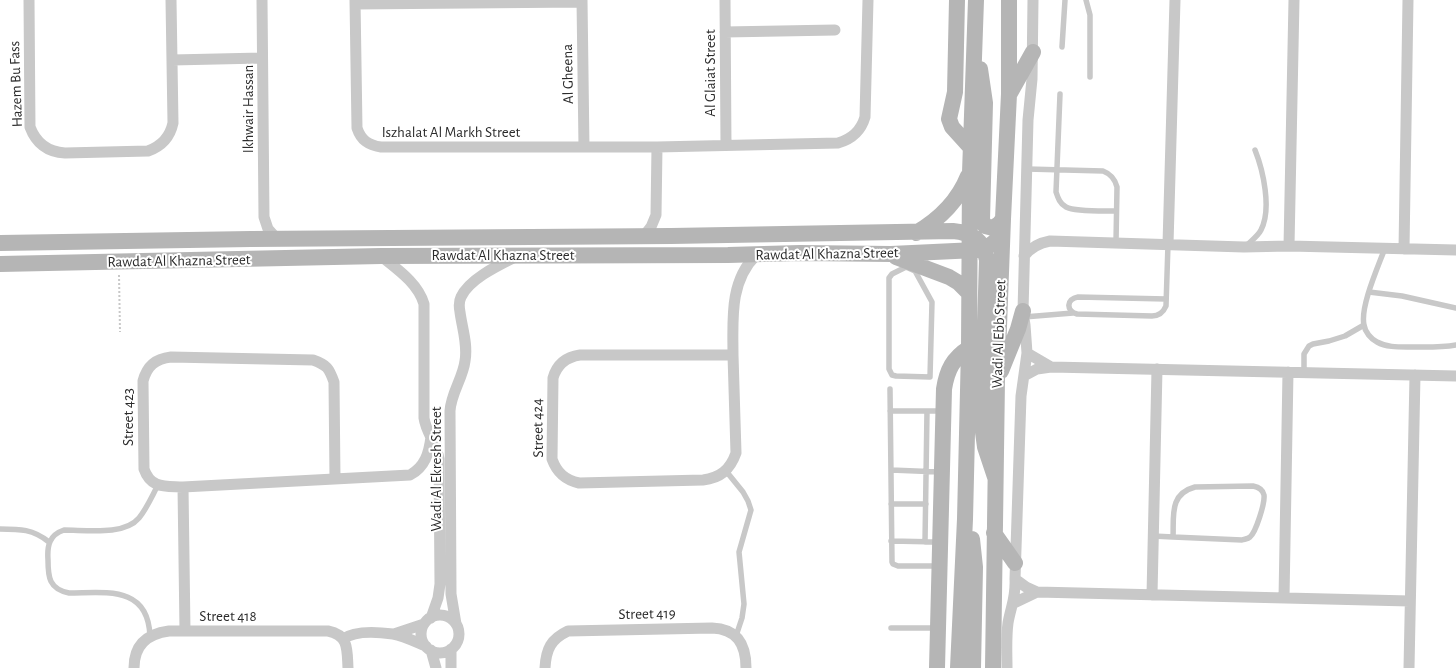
<!DOCTYPE html>
<html>
<head>
<meta charset="utf-8">
<style>
  body { margin:0 }
  canvas { display:block; background:#fff }
</style>
</head>
<body>
<canvas width="1456" height="668"></canvas>
<script>
const ctx = document.querySelector('canvas').getContext('2d');
ctx.lineJoin = 'round';
function trace(path, color, width, dash) {
  ctx.strokeStyle = color;
  ctx.lineWidth = width;
  ctx.lineCap = dash ? 'butt' : 'round';
  ctx.setLineDash(dash || []);
  ctx.stroke(path);
}
function drawText(font, color, halo, rows, align = 'center') {
  ctx.font = font + ' "Alegreya Sans",sans-serif';
  ctx.lineWidth = 4;
  ctx.setLineDash([]);
  ctx.textBaseline = 'middle';
  ctx.strokeStyle = halo;
  ctx.fillStyle = color;
  for (const [text, x, y, turn = 0] of rows) {
    ctx.save();
    ctx.translate(x, y);
    ctx.rotate((+turn || 0) * Math.PI / 180);
    ctx.textAlign = isNaN(turn) ? turn : align;
    if (halo) ctx.strokeText(text, 0, 0);
    ctx.fillText(text, 0, 0);
    ctx.restore();
  }
}
const path = new Path2D(`
  M119,275L120,332`);
const lane = new Path2D(`
  M1086,0L1090,15V77
  M1062,47L1065,0
  M1060,94L1056,192C1058,198 1060,204 1066,207C1076,212 1104,211 1116,211
  M1027,169L1103,171C1111,174 1115,179 1117,187L1116,242
  M1246,246C1251,241 1258,236 1261,230C1272,209 1263,170 1255,150
  M1385,248C1378,267 1360,307 1364,325C1365,332 1371,339 1377,342C1386,347 1397,347 1407,347C1423,347 1440,348 1456,345
  M906,267L915,271L932,302L930,377L896,376L892,375L889,369V278L892,274Z
  M1369,292L1402,296L1456,308
  M1166,299L1078,297C1066,299 1066,311 1077,314L1152,316C1159,316 1163,313 1166,306L1168,244
  M1024,317L1073,313
  M1304,372V354L1309,346L1313,344L1329,341L1345,336L1364,325
  M890,389L892,562L893,564L898,566H938
  M890,411H941
  M891,470L940,472
  M726,471L743,492L748,501L751,510L739,552L744,604L742,618L736,636
  M1253,486C1258,487 1263,490 1264,495C1265,503 1256,532 1250,537C1248,539 1245,539 1242,540L1173,537C1174,516 1169,494 1195,487Z
  M891,504H926
  M0,529C20,529 33,529 49,542
  M1153,536L1173,537
  M891,541L938,542
  M925,542L927,411
  M891,628H936
  M150,636C148,585 106,593 69,593C49,589 48,577 48,560C47,546 49,535 64,530C86,530 124,536 139,518C147,508 152,496 158,485`);
const street = new Path2D(`
  M29,0L30,127C36,143 47,152 65,153L148,151C162,146 170,137 173,123L171,0
  M262,0L264,217L268,229L277,239
  M355,0L357,128C361,140 368,145 381,147H657L838,143C852,139 861,131 865,117L868,0
  M582,0L584,147
  M725,0L726,145
  M355,4L582,2
  M725,32L835,30
  M172,60L262,58
  M644,236L651,227L656,215L657,147
  M1168,244L1175,0
  M1289,246L1294,0
  M1404,249L1408,0
  M381,256C397,269 418,283 424,304V418C426,433 437,444 439,459L440,584L438,598L431,618
  M1024,256C1031,247 1039,243 1050,241L1244,247L1289,246L1456,250
  M1027,353L1051,367
  M580,355H733L736,453C730,470 720,478 703,480L579,483C565,480 557,473 552,459L553,378C557,364 566,357 580,355Z
  M733,355C733,320 729,282 756,255
  M1024,376L1037,369L1051,367L1456,376
  M335,479L334,382C329,368 327,365 313,360L171,357C155,359 147,366 143,381L144,469C151,489 165,486 183,487L410,475C425,467 429,453 431,437
  M183,487L185,631
  M1015,579L1026,587L1037,592L1410,601
  M1152,595L1157,369
  M1284,598L1288,372
  M1014,603L1037,592
  M421 634a19 19 0 1 1 38 0a19 19 0 1 1-38 0Z
  M456,624L451,594L450,411C451,393 463,378 465,361C468,344 462,328 460,312C459,307 459,301 461,297C469,279 499,265 515,257
  M394,634L424,624
  M343,639C355,630 378,632 393,634C404,636 416,642 426,646
  M431,650L436,668
  M134,668C134,645 147,634 169,631H328C349,635 347,650 348,668
  M451,668V649
  M545,668C546,649 551,639 568,631L712,628C737,629 746,644 746,668
  M1007,668C1007,653 1006,638 1008,623C1011,606 1016,598 1015,579L1021,396L1027,353L1025,325L1023,311L1028,120L1032,79L1033,0
  M1409,668L1415,375`);
const secondary = new Path2D(`
  M957,0L955,92L949,119L952,127L971,148
  M980,69L985,103L982,220L985,226L993,228L999,224L1003,219
  M1010,93L1033,52
  M916,233C940,219 958,201 968,176
  M0,243L251,239L671,236L953,231C973,233 983,240 987,260L982,425L985,447L995,477
  M896,257L949,277L959,283L969,293
  M0,264L381,256L728,255L800,253L891,254L976,250L989,246L1002,236
  M1001,371L1018,329L1023,311
  M994,533L1015,563
  M972,539L975,567L973,668
  M937,668L944,389C947,370 953,358 969,348
  M958,668L965,519L969,348L970,173L976,0
  M993,668L997,380L1003,219L1009,94V0`);
const streetNames = [
  ["Al Glaiat Street",710,73,-90],
  ["Al Gheena",568,74,-91],
  ["Hazem Bu Fass",16,84,-92],
  ["Ikhwair Hassan",248,109,-90],
  ["Iszhalat Al Markh Street",451,132],
  ["Rawdat Al Khazna Street",827,254,-1],
  ["Rawdat Al Khazna Street",503,255],
  ["Rawdat Al Khazna Street",179,261,-1],
  ["Wadi Al Ebb Street",999,334,-88],
  ["Street 423",128,417,-90],
  ["Street 424",538,428,-91],
  ["Wadi Al Ekresh Street",436,469,-90],
  ["Street 419",647,614,-1],
  ["Street 418",228,616]
];
trace(path, '#c8c8c8', 2, [2, 2]);
trace(lane, '#c8c8c8', 5.5);
trace(street, '#c8c8c8', 11);
trace(secondary, '#b5b5b5', 16);
drawText('15px', '#2b2b2b', '#fff', streetNames);
</script>
</body>
</html>
